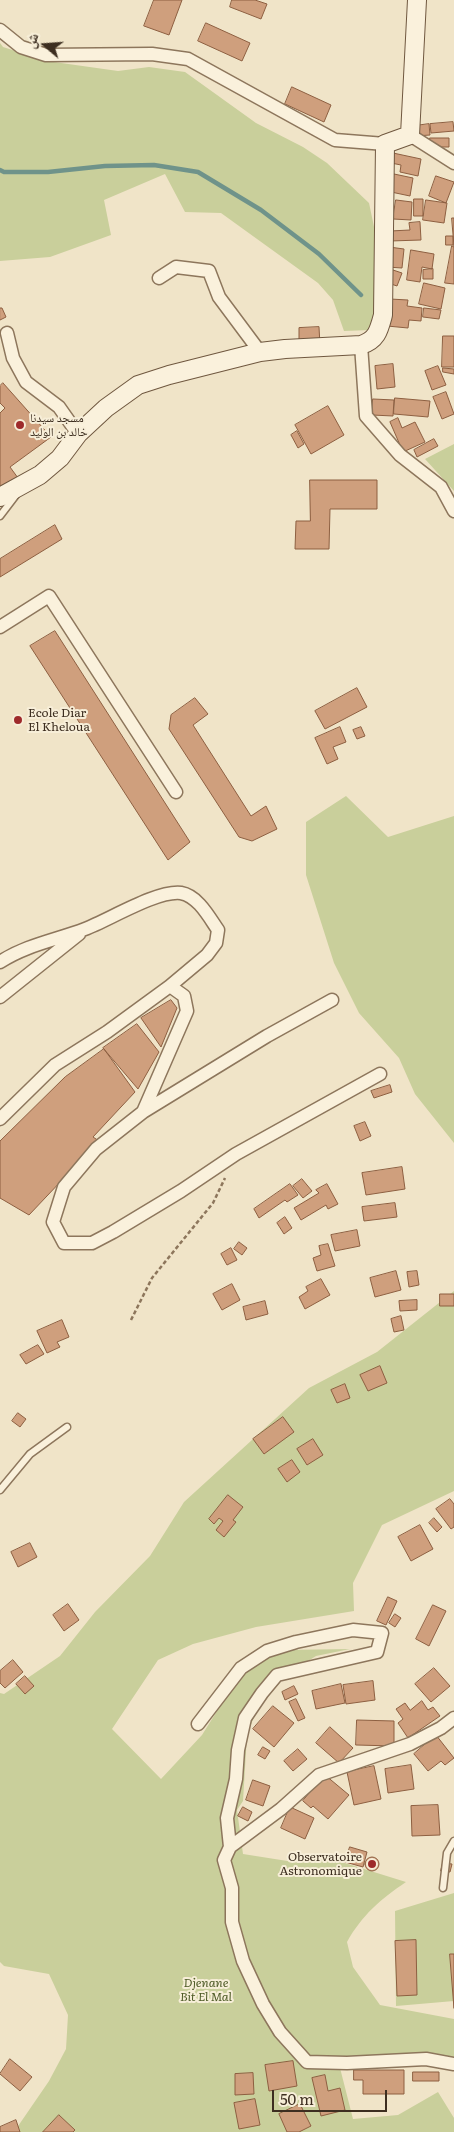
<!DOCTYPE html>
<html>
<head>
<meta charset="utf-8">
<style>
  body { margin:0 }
  #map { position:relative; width:454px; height:2132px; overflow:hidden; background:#f0e4c8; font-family:Literata,"Noto Naskh Arabic",serif }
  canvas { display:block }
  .north { position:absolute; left:20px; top:20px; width:50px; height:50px; -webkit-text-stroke:4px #f7eed8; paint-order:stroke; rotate:288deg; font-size:14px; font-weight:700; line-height:20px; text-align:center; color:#3d2e20 }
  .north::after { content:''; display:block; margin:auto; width:18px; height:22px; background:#3d2e20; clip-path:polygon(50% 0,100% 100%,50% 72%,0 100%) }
  .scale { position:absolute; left:272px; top:2090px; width:115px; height:22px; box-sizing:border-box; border:2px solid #3d2e20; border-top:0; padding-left:6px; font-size:15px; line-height:18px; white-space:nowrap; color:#3d2e20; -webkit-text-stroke:4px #f7eed8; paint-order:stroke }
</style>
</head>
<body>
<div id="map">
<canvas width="454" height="2132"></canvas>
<div class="north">ش</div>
<div class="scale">50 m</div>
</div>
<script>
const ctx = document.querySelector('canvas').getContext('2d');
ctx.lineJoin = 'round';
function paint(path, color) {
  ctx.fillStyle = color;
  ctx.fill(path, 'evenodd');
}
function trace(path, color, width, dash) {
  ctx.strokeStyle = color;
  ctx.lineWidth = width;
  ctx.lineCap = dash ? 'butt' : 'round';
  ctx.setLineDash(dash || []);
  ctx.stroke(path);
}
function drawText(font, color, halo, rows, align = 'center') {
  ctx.font = font + ' Literata,"Noto Naskh Arabic",serif';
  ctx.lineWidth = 4;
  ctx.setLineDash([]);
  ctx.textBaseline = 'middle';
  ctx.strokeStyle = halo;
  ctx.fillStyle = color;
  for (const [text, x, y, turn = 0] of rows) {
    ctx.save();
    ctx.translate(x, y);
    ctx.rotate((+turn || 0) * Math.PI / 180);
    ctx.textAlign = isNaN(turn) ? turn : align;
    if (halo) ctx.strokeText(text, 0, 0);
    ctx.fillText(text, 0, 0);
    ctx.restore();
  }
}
const green = new Path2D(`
  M0,43L3,47L47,61L118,71L149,67L185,72L256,123L303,147L327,163L369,203L381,260L383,311L370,330L344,331L333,300L318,283L221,213L185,212L165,174L104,200L111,235L50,257L0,261Z
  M454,444V491L425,459Z
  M346,796L388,837L454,816V1143L415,1094L399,1058L359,1013L334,963L306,875V822Z
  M454,1291V1491L382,1525L353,1583L354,1611L256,1627L193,1644L158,1660L112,1729L161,1779L202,1735L241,1673L283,1650L350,1649L316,1656L287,1674L257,1709L247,1735L243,1801L237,1810L243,1854L300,1863L319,1855L406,1882C381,1899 362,1915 347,1942L353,1967L380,2005L454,2019V2057L339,2064L353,2119L398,2115L438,2092L454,2118V2132H14L49,2081L66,2049L68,2015L49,1974L4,1966L0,1962V1693L4,1694L60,1656L95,1612L150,1556L184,1502L309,1388L377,1352Z
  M454,1893V2001L396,2006L395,1911Z`);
const stream = new Path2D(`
  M0,170L4,172H48L105,166L154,165L198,172L261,210L319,254L361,295`);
const building = new Path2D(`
  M154,0H182L169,35L144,26Z
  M232,0H255L267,4L261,19L230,7Z
  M206,23L250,43L242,61L198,41Z
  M292,87L331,105L324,122L285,104Z
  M453,122L454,131L431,133L430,124Z
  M429,124L430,135L416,136L415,126Z
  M430,138H449V147H430Z
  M393,153L421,159L418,176L400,172L401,165L391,163Z
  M394,174L413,178L410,196L391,192Z
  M436,176L454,182L446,203L429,196Z
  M414,199H423V216H414Z
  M396,200L412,202L411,220L393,219Z
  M426,200L447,203L444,223L423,220Z
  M452,218H454V246Z
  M420,222L421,240L390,241V231L410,230L409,223Z
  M446,236H453V245H446Z
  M452,246L454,247V284L445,283Z
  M389,247L404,249L402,268L387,267Z
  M411,250L434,254L432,269L422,267L420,282L407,280Z
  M433,269V279H423V270Z
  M393,270L402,273L397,286L388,283Z
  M424,283L445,288L441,309L419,304Z
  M390,299L408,300L407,306L422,308L421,321L409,320L408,328L387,326Z
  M0,308H2L6,317L0,320Z
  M424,308L441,310L439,319L423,317Z
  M319,327L320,345L299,346V328Z
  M443,336H454V367H442Z
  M393,364L395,387L377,389L375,366Z
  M438,366L446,385L432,390L425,371Z
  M443,368L454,369V374L443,372Z
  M3,383L51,437L10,467L18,478L0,487V413L5,408L0,403V386Z
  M446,392L454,414L442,419L433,397Z
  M395,398L430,401L428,417L394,414Z
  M373,399L394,400L393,416L372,415Z
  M328,406L344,435L311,454L295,425Z
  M398,418L402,428L415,422L425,442L403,452L390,422Z
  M297,431L304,444L298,448L291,435Z
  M434,439L438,446L417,457L414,450Z
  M310,480H377V509H330L329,549H295L296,521H310Z
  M55,525L62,539L0,577V559Z
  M55,631L190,842L168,860L30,646Z
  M357,688L367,707L325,729L315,711Z
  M195,698L208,714L193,725L251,816L266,806L277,829L252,841L239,837L169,729L171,715Z
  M340,727L346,742L333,747L338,759L327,764L315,738Z
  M361,727L365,736L357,739L353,730Z
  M171,1000L177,1008L161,1047L141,1018Z
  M137,1024L159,1052L138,1089L103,1048Z
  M104,1049L135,1092L93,1137L99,1141L29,1215L0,1198V1141L65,1077Z
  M390,1085L392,1092L374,1098L371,1091Z
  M365,1122L371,1136L360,1141L354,1126Z
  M402,1167L405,1189L366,1195L362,1173Z
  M302,1179L312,1191L303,1198L293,1186Z
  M290,1184L298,1195L287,1202L285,1200L259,1218L254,1209Z
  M327,1184L338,1204L328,1209L326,1205L301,1220L294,1208L319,1193L316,1190Z
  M395,1203L397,1217L364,1221L362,1207Z
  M285,1217L292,1228L284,1234L277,1223Z
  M357,1230L360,1246L335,1251L331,1235Z
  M239,1242L247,1248L242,1255L234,1249Z
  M328,1244L335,1266L317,1271L313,1258L321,1255L319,1246Z
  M231,1248L237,1260L227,1265L221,1254Z
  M396,1271L401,1290L375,1297L370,1278Z
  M417,1271L419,1285L409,1287L407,1272Z
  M321,1279L330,1295L305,1309L299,1297L308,1291L306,1287Z
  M232,1284L240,1300L222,1310L213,1294Z
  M440,1294H454V1306H440Z
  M417,1300V1310L400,1311L399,1301Z
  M265,1301L268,1314L246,1320L243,1307Z
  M401,1316L404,1330L394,1332L391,1319Z
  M62,1320L69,1337L57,1342L60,1347L47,1353L37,1331Z
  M38,1345L44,1354L26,1364L20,1355Z
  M380,1366L387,1383L368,1391L360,1375Z
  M345,1384L350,1398L337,1403L331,1390Z
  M18,1413L26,1419L20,1427L12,1421Z
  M283,1417L294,1432L264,1454L253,1439Z
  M313,1439L323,1455L307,1465L297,1449Z
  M292,1460L300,1472L287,1482L278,1469Z
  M228,1495L243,1507L233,1520L236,1522L224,1537L216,1530L223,1521L219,1518L214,1524L209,1519Z
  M450,1499L454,1504V1527L451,1529L436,1509Z
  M434,1518L442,1527L437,1532L429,1523Z
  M420,1525L433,1549L411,1561L398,1537Z
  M30,1543L37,1557L18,1567L11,1552Z
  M388,1597L397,1601L386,1625L377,1621Z
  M68,1604L79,1620L64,1631L53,1615Z
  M433,1605L446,1611L429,1646L416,1639Z
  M395,1614L401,1618L395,1627L389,1623Z
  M13,1660L23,1672L5,1688L0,1683V1671Z
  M434,1668L450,1686L431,1702L415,1684Z
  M25,1676L34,1686L25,1694L16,1684Z
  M373,1681L375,1700L346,1704L343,1685Z
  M341,1684L345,1703L316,1709L312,1691Z
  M294,1686L298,1694L285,1700L282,1692Z
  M296,1699L305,1718L298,1721L289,1702Z
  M422,1701L428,1710L433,1707L440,1716L408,1738L398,1723L403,1719L396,1709L405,1703L410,1710Z
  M273,1706L294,1723L274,1747L253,1729Z
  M357,1720L394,1721V1746L356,1745Z
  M330,1727L353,1748L339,1763L316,1743Z
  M436,1735L454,1758L445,1765L441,1761L428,1771L414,1754Z
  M263,1747L270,1751L265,1759L258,1755Z
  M298,1749L307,1759L293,1771L284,1761Z
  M411,1765L414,1789L388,1793L385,1769Z
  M374,1766L381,1799L354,1805L347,1772Z
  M325,1775L349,1795L328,1819L313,1806L311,1808L303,1801Z
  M253,1780L270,1786L263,1806L246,1800Z
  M438,1805L440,1835L412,1836L411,1806Z
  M243,1807L252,1812L248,1821L238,1816Z
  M290,1807L314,1818L305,1839L281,1828Z
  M350,1847L367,1852L363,1867L345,1862Z
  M365 1864a7 7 0 1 1 14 0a7 7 0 1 1-14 0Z
  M443,1863L452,1864L450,1872L441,1871Z
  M416,1940L417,1995L397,1996L395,1941Z
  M450,1954H454V2008Z
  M10,2059L32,2077L20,2091L0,2074Z
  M293,2061L297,2086L269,2091L265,2065Z
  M354,2070H404V2094H363V2080H354Z
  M413,2072H439V2081H413Z
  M253,2073L254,2094L235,2095V2074Z
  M325,2075L328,2091L340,2088L345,2110L321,2116L312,2078Z
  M255,2099L260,2125L239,2129L234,2103Z
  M300,2104L311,2126L299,2132H287L279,2114Z
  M59,2115L75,2130L73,2132H43Z
  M16,2120L20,2132H0V2127Z`);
const path = new Path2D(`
  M131,1320L152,1278L213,1203L225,1178`);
const lane = new Path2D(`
  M0,516L16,495
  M0,1490L30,1454L67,1427
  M443,1888L447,1853L454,1841`);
const street = new Path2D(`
  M0,30L21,47L46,55L152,54L188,59L335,140L385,144
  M410,135L454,163
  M159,278L176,267L209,271L219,297L260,352
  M7,333L13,358L26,382L59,407L78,434
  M361,345L366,416L400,455L441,487L454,511
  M0,627L49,596L176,792
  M0,962C26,945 56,940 85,929C109,920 157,890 181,893C198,896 209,917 218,930L216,943L207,955L170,986
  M0,997L79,934
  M143,1112L267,1036L332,1000
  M0,1119L55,1065L107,1032L170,986L184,996L187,1011L143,1112L96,1149L64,1187L53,1222L64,1243H92L113,1232L181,1191L236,1154L380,1074
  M198,1724L241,1668L267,1651L296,1642L353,1630L382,1633L377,1652L277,1675L262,1693L245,1718L238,1750L236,1779L227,1818L230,1847L224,1860L232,1888V1922L243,1961L263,2004L280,2032L307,2062L347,2063L426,2059L454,2064
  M230,1847L281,1809L319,1775L410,1744L441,1728L454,1718`);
const secondary = new Path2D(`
  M0,497L40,475L60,458L78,434L106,408L138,385L169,375L260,352L285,349L361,345C377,340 379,330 383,315L385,144L410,135L417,0`);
const markers = [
  [20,425,5,"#9e2a2b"],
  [18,720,5,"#9e2a2b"],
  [372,1864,5,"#9e2a2b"]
];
const poiNames = [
  ["مسجد سيدنا",30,418],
  ["خالد بن الوليد",30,432],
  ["Ecole Diar",28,713],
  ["El Kheloua",28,727],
  ["Observatoire",362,1857,"right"],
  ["Astronomique",362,1871,"right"]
];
const parkNames = [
  ["Djenane",206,1983],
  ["Bit El Mal",206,1997]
];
paint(green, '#c9cf9b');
trace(stream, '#6f938a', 4.5);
paint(building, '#cf9f7d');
trace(building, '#8d5f41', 1);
trace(lane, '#8d765c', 9);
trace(street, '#8d765c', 15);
trace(secondary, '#6f573f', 20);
trace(path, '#8d765c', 2.5, [4, 2.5]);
trace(lane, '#faf1dc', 6);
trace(street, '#faf1dc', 12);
trace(secondary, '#faf1dc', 18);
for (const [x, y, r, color] of markers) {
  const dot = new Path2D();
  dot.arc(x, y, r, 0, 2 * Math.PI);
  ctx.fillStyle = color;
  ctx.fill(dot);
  trace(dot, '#f7eed8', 2);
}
drawText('12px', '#3d2e20', '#f7eed8', poiNames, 'left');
drawText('italic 12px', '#4d5a26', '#f7eed8', parkNames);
</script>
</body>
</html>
